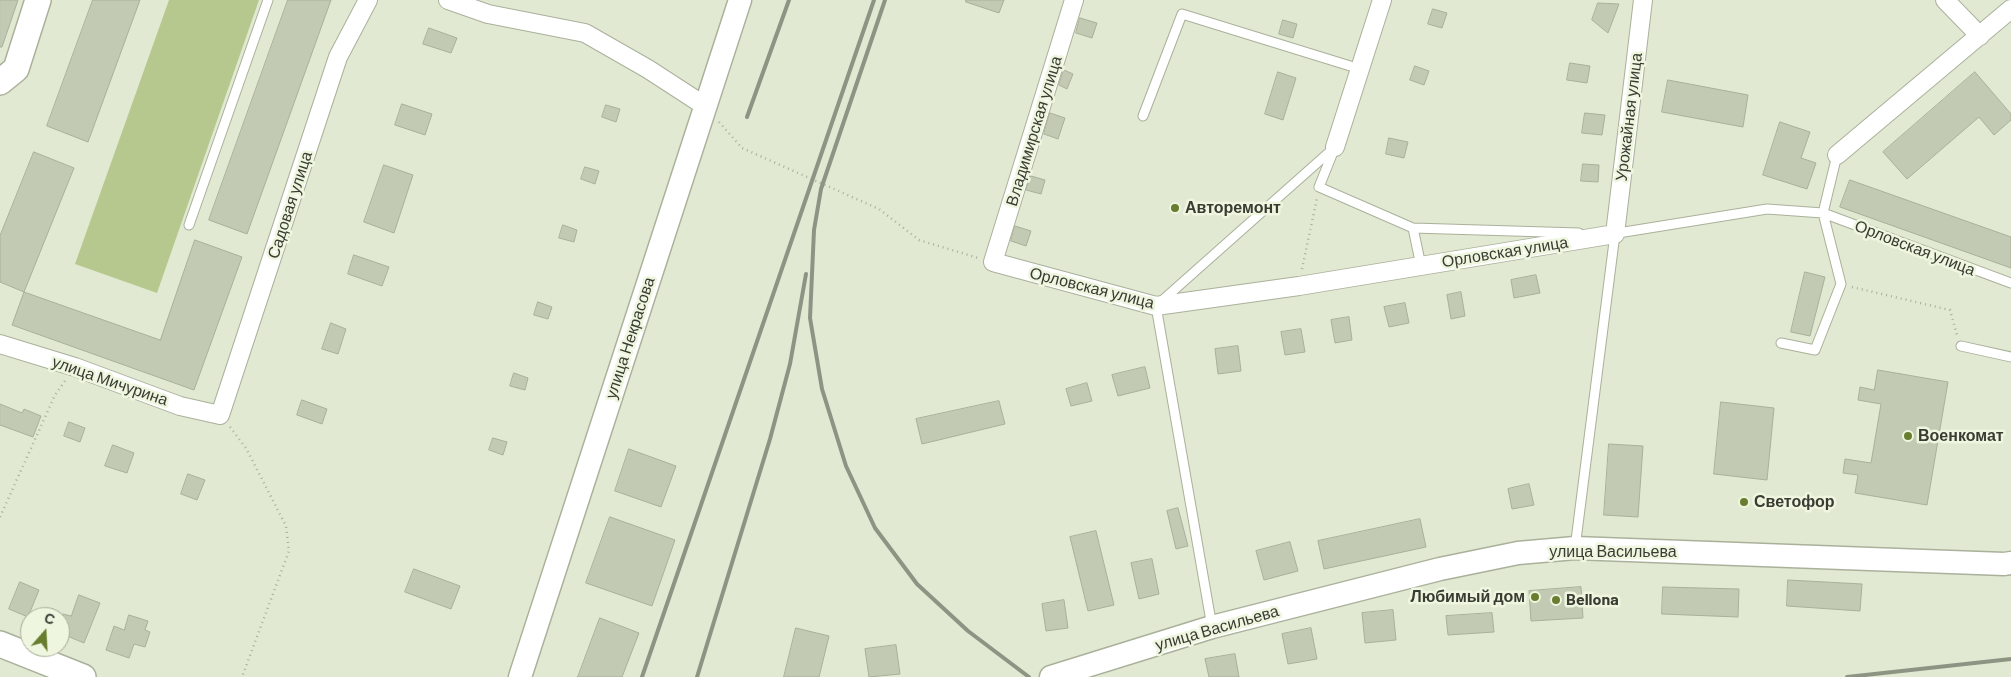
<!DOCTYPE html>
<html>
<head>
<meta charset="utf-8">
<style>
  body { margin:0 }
  #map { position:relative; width:2011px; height:677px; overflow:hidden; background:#e1e9d2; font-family:Barlow,sans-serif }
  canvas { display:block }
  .north { position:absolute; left:20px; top:607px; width:50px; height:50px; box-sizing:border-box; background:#eef6df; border:1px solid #a6ac9a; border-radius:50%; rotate:19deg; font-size:14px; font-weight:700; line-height:20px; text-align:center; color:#393c33 }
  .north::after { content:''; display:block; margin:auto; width:18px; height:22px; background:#697d2e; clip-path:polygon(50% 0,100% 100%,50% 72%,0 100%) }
</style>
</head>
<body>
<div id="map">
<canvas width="2011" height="677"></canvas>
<div class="north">С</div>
</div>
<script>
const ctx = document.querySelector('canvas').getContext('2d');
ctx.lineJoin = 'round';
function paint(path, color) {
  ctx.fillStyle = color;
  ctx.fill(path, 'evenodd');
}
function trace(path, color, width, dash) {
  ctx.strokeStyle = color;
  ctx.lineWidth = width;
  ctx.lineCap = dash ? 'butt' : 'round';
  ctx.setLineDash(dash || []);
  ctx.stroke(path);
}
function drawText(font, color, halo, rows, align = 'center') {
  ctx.font = font + ' Barlow,sans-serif';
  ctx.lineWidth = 5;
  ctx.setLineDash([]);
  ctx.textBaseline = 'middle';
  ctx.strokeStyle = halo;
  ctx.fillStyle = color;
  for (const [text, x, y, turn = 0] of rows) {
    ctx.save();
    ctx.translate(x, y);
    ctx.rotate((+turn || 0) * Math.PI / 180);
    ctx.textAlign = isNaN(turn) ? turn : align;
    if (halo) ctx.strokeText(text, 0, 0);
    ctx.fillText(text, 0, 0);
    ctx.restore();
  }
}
const green = new Path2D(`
  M169,0H259L157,293L75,264Z`);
const building = new Path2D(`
  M0,0H18L2,47H0Z
  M93,0H140L88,142L47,126Z
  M288,0H331L247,234L209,220Z
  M966,0H1004L999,13L966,2Z
  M1598,3L1619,4L1608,33L1592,20Z
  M1433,9L1447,13L1442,28L1428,24Z
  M1080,18L1097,23L1092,38L1076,33Z
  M1283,20L1297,24L1293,38L1279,34Z
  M429,28L457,38L451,53L423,44Z
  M1570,63L1590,66L1587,83L1567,80Z
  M1415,66L1429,71L1424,85L1410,80Z
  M1064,70L1073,74L1067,89L1059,85Z
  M1278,72L1296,78L1283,120L1265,114Z
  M1975,72L2011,114V120L1994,135L1979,117L1907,179L1883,152Z
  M1668,80L1748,95L1743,127L1662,112Z
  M402,104L432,114L425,135L395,125Z
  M606,105L620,109L616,122L602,117Z
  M1050,113L1065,118L1058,139L1044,134Z
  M1585,113L1605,115L1602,135L1582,133Z
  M1780,122L1810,132L1801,158L1816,163L1807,189L1763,175Z
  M1389,138L1408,142L1404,158L1386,154Z
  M34,152L74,168L24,292L0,282V236Z
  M1583,164L1599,165L1598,182L1581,181Z
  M384,165L413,175L394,233L364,222Z
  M585,167L599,171L595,184L581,179Z
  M1031,176L1045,180L1041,194L1026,190Z
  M1850,180L2011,237V268L1840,207Z
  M563,225L577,230L574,242L559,238Z
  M1015,226L1031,231L1026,246L1011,241Z
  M195,240L242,257L194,390L12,325L24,292L160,340Z
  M354,255L389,267L382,286L348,274Z
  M1805,272L1825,277L1810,336L1791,332Z
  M1536,275L1540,293L1514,298L1511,280Z
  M1461,292L1465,316L1451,319L1447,295Z
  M538,302L552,307L548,319L534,315Z
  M1405,303L1409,323L1389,327L1384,307Z
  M1349,317L1352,340L1335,343L1331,320Z
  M331,323L346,329L338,354L322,349Z
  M1301,329L1305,352L1285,355L1281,332Z
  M1238,346L1241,371L1218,374L1215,349Z
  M1145,367L1150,388L1118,396L1112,375Z
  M1878,370L1948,382L1927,505L1855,493L1858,475L1843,473L1845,459L1871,463L1881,404L1858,400L1860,387L1874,390Z
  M514,373L528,378L525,390L510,386Z
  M1087,383L1092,401L1071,406L1066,389Z
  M302,400L327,409L322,424L297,415Z
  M999,401L1005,424L922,444L916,419Z
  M1721,402L1774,408L1767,480L1714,474Z
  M0,404L22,413L24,409L41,416L33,437L0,425Z
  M69,422L85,428L80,442L64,436Z
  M493,438L507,442L503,455L489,450Z
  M1609,444L1643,446L1638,517L1604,515Z
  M113,445L134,453L127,473L105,466Z
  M629,449L676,466L661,507L615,491Z
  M188,474L205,480L197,500L181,494Z
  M1529,484L1534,505L1512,509L1508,489Z
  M1178,508L1188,546L1176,549L1167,511Z
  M610,517L675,540L652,606L586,583Z
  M1420,519L1426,547L1324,569L1318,541Z
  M1096,531L1114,605L1088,611L1070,537Z
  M1290,542L1298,571L1264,580L1256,551Z
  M1152,559L1159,594L1139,599L1131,563Z
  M414,569L460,586L451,609L405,592Z
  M1788,580L1862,584L1860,611L1787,606Z
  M20,582L39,590L28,617L9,609Z
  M1581,587L1583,618L1531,621L1529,591Z
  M1663,587L1739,589L1738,617L1662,614Z
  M79,595L100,603L84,643L60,633V622L63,614L71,616Z
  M1064,600L1068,628L1046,631L1042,604Z
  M1393,610L1396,640L1365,643L1362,613Z
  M1492,613L1494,632L1448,635L1446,616Z
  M129,615L148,621L145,630L150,632L145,647L134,644L129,658L106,650L114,626L124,630Z
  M600,618L639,633L622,677H578Z
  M796,628L829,636L819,677H784Z
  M1311,628L1317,659L1288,664L1282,634Z
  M896,645L900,674L869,677L865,649Z
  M1235,654L1239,677H1209L1205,659Z`);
const path = new Path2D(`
  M719,122L742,148L879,209L919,240L978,258
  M1302,269L1317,198
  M1852,287L1950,310L1957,335
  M230,427L246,448L286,526L289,551L242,677
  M0,517L55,395L65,381`);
const service = new Path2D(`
  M1143,116L1182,14L1360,69
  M189,225L268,0
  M1413,228L1421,266
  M1612,234L1767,209L1823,213L2011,283
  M1781,343L1815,350L1841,284L1823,213L1837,155
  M1961,346L2011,357
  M1575,548L1615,234
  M1212,627L1156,306L1335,147L1319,187L1413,228L1579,233`);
const minor = new Path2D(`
  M448,0L488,14L585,33L648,69L705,106
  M1074,0L993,262L1156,306L1299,286L1615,234L1643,0
  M1945,0L1980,36
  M1335,147L1382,0
  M1837,155L2011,9
  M0,344L75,367L180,406L220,415L338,57L368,0`);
const tertiary = new Path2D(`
  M520,677L740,0
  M1051,677L1212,627L1440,569L1518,553L1575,548L2004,564L2011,563`);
const secondary = new Path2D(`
  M0,82L16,69L38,0
  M0,644L83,677`);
const rail = new Path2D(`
  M885,0L821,189L814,230L810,318L822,389L846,466L875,528L917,584L968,631L1029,677
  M747,117L789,0
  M642,677L874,0
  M697,677L770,439L790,364L806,274
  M1847,677L2011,659`);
const markers = [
  [1175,208,5,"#697d2e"],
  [1908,436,5,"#697d2e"],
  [1744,502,5,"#697d2e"],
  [1535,597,5,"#697d2e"],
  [1556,600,5,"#697d2e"]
];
const streetNames = [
  ["Урожайная улица",1629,117,-83],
  ["Владимирская улица",1034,131,-73],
  ["Садовая улица",290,205,-72],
  ["Орловская улица",1915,248,21],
  ["Орловская улица",1505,252,-9],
  ["Орловская улица",1092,288,14],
  ["улица Некрасова",630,338,-72],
  ["улица Мичурина",110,381,19],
  ["улица Васильева",1613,552],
  ["улица Васильева",1217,628,-16]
];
const poiNames = [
  ["Авторемонт",1185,208],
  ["Военкомат",1918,436],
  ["Светофор",1754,502],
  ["Любимый дом",1525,597,"right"],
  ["Bellona",1566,600]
];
paint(green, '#b6c88d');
paint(building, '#c2cab4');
trace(building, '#a9b09a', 1);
trace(service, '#aab19b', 11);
trace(minor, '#aab19b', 20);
trace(tertiary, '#aab19b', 25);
trace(secondary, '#aab19b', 28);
trace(path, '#a9af9d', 2.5, [1, 4]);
trace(service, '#fff', 9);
trace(minor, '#fff', 18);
trace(tertiary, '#fff', 22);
trace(secondary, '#fff', 25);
trace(rail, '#8e9484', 4);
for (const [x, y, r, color] of markers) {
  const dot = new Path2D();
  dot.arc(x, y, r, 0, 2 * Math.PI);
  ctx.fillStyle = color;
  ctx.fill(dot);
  trace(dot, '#eef6df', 2);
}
drawText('16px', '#393c33', '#eef6df', streetNames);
drawText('bold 16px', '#393c33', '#eef6df', poiNames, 'left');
</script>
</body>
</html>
